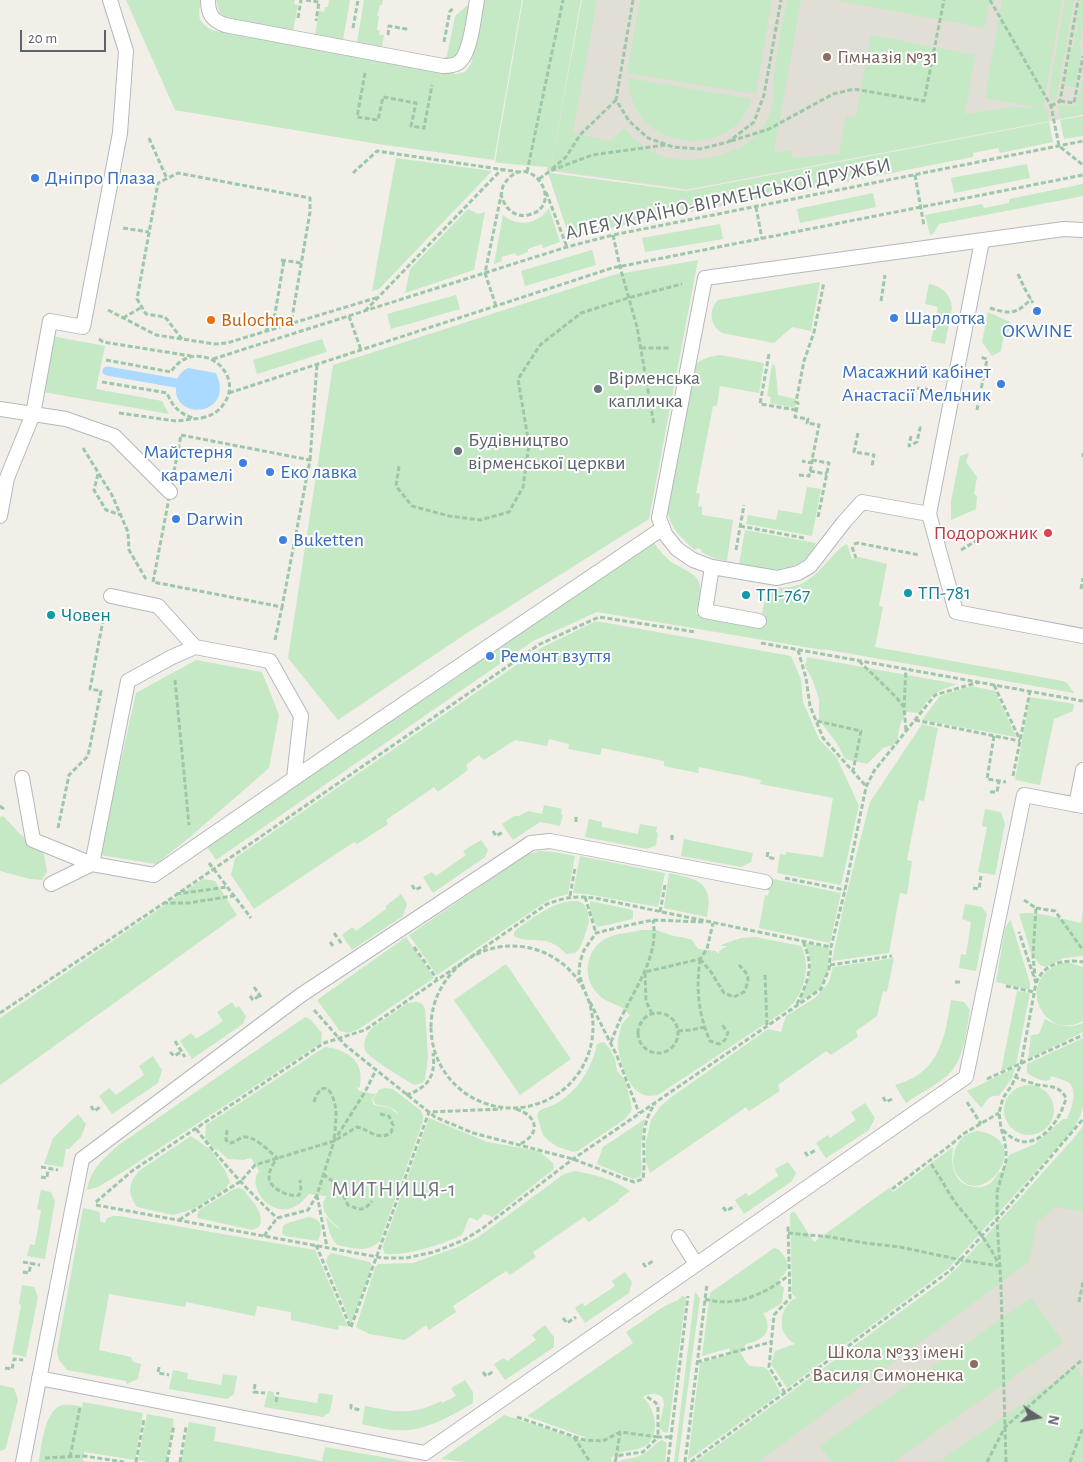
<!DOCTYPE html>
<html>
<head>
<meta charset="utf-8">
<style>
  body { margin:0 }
  #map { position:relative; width:1083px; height:1462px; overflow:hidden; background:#f1efe8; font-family:"Alegreya Sans",sans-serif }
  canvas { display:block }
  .north { position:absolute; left:1013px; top:1392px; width:50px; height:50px; -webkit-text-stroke:4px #fff; paint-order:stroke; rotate:101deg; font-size:14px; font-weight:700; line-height:20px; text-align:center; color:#5f6368 }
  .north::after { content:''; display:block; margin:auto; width:18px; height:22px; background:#5f6368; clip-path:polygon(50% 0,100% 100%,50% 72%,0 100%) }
  .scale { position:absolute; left:20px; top:30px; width:86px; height:22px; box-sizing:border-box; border:2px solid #5f6368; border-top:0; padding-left:6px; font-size:15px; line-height:18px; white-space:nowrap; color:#5f6368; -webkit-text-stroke:4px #fff; paint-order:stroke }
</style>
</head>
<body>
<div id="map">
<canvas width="1083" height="1462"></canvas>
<div class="north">N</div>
<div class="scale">20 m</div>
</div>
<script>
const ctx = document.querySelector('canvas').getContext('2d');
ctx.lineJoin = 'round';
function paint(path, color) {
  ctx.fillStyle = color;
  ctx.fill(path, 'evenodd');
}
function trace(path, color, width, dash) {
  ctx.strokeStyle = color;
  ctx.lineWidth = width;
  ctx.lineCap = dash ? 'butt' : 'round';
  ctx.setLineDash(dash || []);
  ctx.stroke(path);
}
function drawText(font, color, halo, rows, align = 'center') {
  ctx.font = font + ' "Alegreya Sans",sans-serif';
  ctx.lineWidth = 4;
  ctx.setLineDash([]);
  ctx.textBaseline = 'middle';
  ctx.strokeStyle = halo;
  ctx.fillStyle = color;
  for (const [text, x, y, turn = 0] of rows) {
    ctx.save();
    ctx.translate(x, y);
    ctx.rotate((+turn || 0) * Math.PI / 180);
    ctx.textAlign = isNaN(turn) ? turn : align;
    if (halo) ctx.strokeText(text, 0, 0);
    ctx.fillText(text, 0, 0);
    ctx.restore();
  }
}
const education = new Path2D(`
  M582,0H1083V115L687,190L550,171Z
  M1083,1176V1462H729L1023,1214Z`);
const green = new Path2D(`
  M126,0H201C198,15 197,21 211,30L456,74L465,72L471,64L484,0H522L494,160L378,144L175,110Z
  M216,0H295L294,4L298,5L293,31L226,19L219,11Z
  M329,0H350L343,40L315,35L319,11L324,12L325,7H328Z
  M364,0H383L382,5H380L377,16H379L377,30L380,31L379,35H384L382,47L357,42Z
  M523,0H581L550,173L686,191L1049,122L1053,142L1000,153L998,148L973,153V157L845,182L844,178L819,183V187L691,212L690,209L664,214L665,217L596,231L570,239L547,170V167L499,163L495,162Z
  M582,0H597L573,133L611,141L624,128C646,152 667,164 701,159C741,153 769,137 774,94C774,88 773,81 774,75C777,50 782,25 787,0H801L774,152L791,151L793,158L839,154L846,116L855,117L854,127L871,35L975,55L965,114L1013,107L1042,108L985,98L1002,0H1062L1043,108L1047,109L1049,121L687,189L551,170Z
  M640,0H772L756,94L627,73Z
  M835,0H990L984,28Z
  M1065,0H1074L1056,99H1051L1049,91Z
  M1080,0H1083V28L1081,31L1083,38L1079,41L1081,53L1075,88L1064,85L1071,50L1076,40L1074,35L1078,30L1076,22Z
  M470,3L459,51L455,57L450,60L443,59L447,56L455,16Z
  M1083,74V114L1060,119L1058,105L1077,106Z
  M628,78L752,99C748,108 743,119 736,125C713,146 673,146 650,126C636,115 629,95 628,78Z
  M1083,116V136L1064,139L1060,120Z
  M396,158L492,171L379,289L372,291Z
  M1027,164L1030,178L954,193L951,178Z
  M1083,184V196L939,224L934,233L930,235L925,215L982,204L984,208L1009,203V199Z
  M873,193L876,207L800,223L797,209Z
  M549,208L560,242L543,248L542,244L528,249V252L517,256L515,253L501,257L502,261L494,264L503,215C518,228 539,224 549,208Z
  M468,209L478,214L485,212L474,270L405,293L410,269Z
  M720,224L723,239L645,252L642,238Z
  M592,250L596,265L525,286L521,271Z
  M698,260L649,519L464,635L338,720L288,658L333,365L613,275Z
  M820,282L811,331L792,327L774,343L722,333C710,326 708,310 718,300Z
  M929,284C943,287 950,293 952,308L945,344L931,341L938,307L925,304Z
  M456,295L460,309L391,329L387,314Z
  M988,312L1012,323L1008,332L1004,334L1001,351L992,356L982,342Z
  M52,336L105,346L96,389L162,401L169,414L43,392Z
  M322,339L327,352L257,374L253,360Z
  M720,355L764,363L759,393L720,386L717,406H713L696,493L700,494L698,506L702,507V515L733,520L727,561L716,559L701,552L702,550L698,548L695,550C681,538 669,527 667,507L694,367C701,358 709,357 720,355Z
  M772,365H775L778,395L796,399L795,408L770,403L771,397L767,396Z
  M969,453L966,462L977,477L974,494L977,496L976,509L951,520V501L960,456Z
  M807,487L821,489L812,536L746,524L748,515L776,520L778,510L802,514Z
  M745,530L816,543C811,561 788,571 771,569C760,569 750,566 739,564Z
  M654,543C659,550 664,556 670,561C678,567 696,573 699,582C702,592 698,604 696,614L759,626L768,587C800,590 808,583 829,560C835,554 839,548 847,544L852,559L859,557L887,564L879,606L883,607L875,647L1063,681L1067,683L1074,693L823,649V650L597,612L533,641L216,860L205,844Z
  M596,621L791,656L801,679L803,702L819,739L837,758L859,806L841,885L777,873L780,854L786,855V852L823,857L833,798L760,784L761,780L699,767L698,773L664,766V761L602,748L600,755L568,749L569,744L549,739L547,746L515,740L484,760L479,755L466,765L468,770L438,792L434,787L386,820L388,824L357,844L354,842L254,909L231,875L235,858L541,648Z
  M807,657L957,684C935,692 932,693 919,713L907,712C901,721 898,728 898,739L893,745L883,748L867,764L845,759L836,742L819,720V699L813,681L805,666Z
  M196,660L262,672L279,715L269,768L190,837L156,864L100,855L136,693Z
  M971,686L995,691L1016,737L922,720L940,696Z
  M1030,697L1074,704L1073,711L1054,719L1040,785L1015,780Z
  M922,724L938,728L924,801L919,800L907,860L912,861L907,894L900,893L889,953L832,961L844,904L870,802Z
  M544,805L562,809L561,814L563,815L560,826L540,822L513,840L502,824L514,816H519L528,811L542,814Z
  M985,809L1001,812L1005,824L995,875L978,872L987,827L982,826Z
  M3,816L20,834L44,854L47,872L42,880L30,879L0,871V817Z
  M589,819L602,822V827L638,834L640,824L657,827L656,832L658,833L656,845L647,849L585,837Z
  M684,839L753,853L751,862L741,867L681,856Z
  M481,840L488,850L485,857L433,893L423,877L432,872L436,876L466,855L463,851Z
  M540,851L554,852L575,856L568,894L553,898L544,903L437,975L409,935L528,854Z
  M580,856L665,873L658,907L586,894L573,893Z
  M669,873C699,879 714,883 707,917L664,908Z
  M769,878L841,893L830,943L759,928L765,895L768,896L769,891L766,889Z
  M203,879L215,881L237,915L0,1085V1018Z
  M401,894L407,904L403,916L352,950L342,935L352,927L356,931L386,909V906Z
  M571,901H578L584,904L588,913L589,922L584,938L579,949L575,953L566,954C561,948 554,943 546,941C536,939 523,942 514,936V932L517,929C534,917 550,904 571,901Z
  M590,901L633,910V919L598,927C592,921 589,909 590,901Z
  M965,904L982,907L987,914L976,971L959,968L961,954L966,955L971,922L962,919Z
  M1083,910V956L1064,958L1046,967L1040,965L1031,953L1019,914C1034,910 1065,920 1081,923Z
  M1010,920L1011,921L1030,983V990L996,982L1005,928Z
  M641,930H655L674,936L686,938L692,940L698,949L716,951L719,954V951L727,946H735H722L721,945L741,938L755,937L801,946C810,962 806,986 795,1001C793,1004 789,1007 786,1010L658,1095C638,1099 631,1087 624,1070C622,1063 619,1055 618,1047C617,1041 620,1029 622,1024C624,1021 628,1018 630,1015C627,1012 624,1010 621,1007C613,1003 604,1001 598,994C581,977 586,948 607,938C617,933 630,933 641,930Z
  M406,937L434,978L359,1029L348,1033L340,1031L317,1000Z
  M805,943L829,948L828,970L820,989L799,1002L809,977L811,962Z
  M894,958L887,992L883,991L877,1016L856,1031L858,1037L831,1055L826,1051L778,1085L780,1091L749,1111L746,1107L650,1173L646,1162V1141L651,1120L660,1107L670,1098L768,1029L781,1032L786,1016L815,998L829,982L833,967Z
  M1062,963H1070L1083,967V1021C1045,1043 1012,980 1062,963Z
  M506,964L571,1059L520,1095L454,1000Z
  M1017,991L1030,993L1016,1065L1001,1071Z
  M951,1000L964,1002L970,1010C966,1031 965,1059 948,1075C936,1085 919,1094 906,1103L895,1085C901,1083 907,1081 913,1078C942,1062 946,1030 951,1000Z
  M232,1002L236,1008L239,1006L246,1016L243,1024L192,1059L180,1041L191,1033L196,1039L223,1021L217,1012Z
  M415,1002C421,1002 423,1004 425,1009L428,1057L425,1080L422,1083L414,1085C406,1080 367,1057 365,1050C362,1042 367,1034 372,1028L408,1003Z
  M305,1017L310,1019L322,1033L321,1043L123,1172L98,1187L87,1190C91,1168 104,1158 120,1144Z
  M1045,1019C1058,1026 1069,1029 1083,1023V1032L1028,1059L1031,1035L1039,1034Z
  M1083,1038V1106L1080,1117L1072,1131L949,1268L787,1388L771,1364L775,1351L795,1344C792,1342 788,1339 786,1336C777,1324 783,1302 797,1298L792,1294L790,1214L794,1211L814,1242L889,1188L893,1192L953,1147C952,1157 951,1166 956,1175C961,1187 980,1191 991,1183C994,1180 996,1176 998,1173L1003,1171L1009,1155L1035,1144L1063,1119H1067C1071,1110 1078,1093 1070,1084C1066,1080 1057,1078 1051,1076L1050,1080C1043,1083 1034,1077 1027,1073V1064Z
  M604,1042L610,1049L615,1059L617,1071L626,1081L632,1109L630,1113L625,1119L578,1151L573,1152L558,1147L549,1141L543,1135L537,1115L540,1110C544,1108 547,1108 551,1106C575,1096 592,1069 597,1044Z
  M325,1047C339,1048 358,1056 360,1072C361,1077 360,1083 360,1088L357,1086L358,1090L372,1094L378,1093C372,1096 371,1099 374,1105L390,1108L399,1115C393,1105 384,1107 375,1104L373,1098L378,1093V1090L385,1088L393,1089L420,1110L423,1115V1121L380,1241C366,1254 353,1248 337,1245C330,1237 328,1228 326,1217L336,1227L342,1230C331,1222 316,1208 327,1196L309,1194C281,1232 244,1190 259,1171L251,1158L243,1160L228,1159L219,1151L217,1147L218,1152L205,1139L206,1125Z
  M153,1056L162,1070L158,1083L112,1114L99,1096L109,1088L116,1095L144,1075L139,1066Z
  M1015,1068L1012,1078L999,1096C989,1094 987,1101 981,1108L967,1091Z
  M1004 1110a25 25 0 1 1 50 0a25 25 0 1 1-50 0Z
  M865,1103L875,1118L869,1130L826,1158L816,1143L828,1135L830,1138L856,1120L851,1112Z
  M78,1114L86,1124L81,1137L69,1149H66L63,1167L44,1164L53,1138Z
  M429,1118L487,1142L539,1151L553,1163L554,1169L493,1217L484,1214L477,1221L472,1218H469L462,1235C444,1244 406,1256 386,1254L384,1253L383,1247L384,1243Z
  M645,1119C643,1130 641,1141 641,1152C640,1161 644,1168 640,1177L633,1179L597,1164L603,1147Z
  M1083,1126V1212L1056,1207L1037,1222L1029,1262L758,1462H695L944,1280L958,1267L1073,1139Z
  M977,1131C1038,1139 982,1212 958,1176C949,1164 954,1143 966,1135C969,1133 974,1132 977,1131Z
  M191,1136L211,1150L226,1172L230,1182L225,1189L193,1209L173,1215L137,1207C127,1192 128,1183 140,1170Z
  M788,1162L796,1173L792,1181L744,1214L735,1200L746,1193L749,1196L778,1176L775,1169Z
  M575,1171C596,1175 613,1179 630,1191L619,1199V1201L589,1222L584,1217L533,1252L536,1257L510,1275L506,1271L453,1306L456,1312L429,1330L426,1325L405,1340L369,1334L356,1327L375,1268L378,1264L413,1263L458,1247L477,1238L564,1174Z
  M240,1188L244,1190C252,1202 266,1213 259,1227L252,1230L198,1218L197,1216L199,1210L234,1189Z
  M41,1190L51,1192L55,1201L45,1259L27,1256L30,1244L35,1245L41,1210L37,1209Z
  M83,1208L97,1211L100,1213V1221L105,1223L107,1218L113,1216H119L315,1250L348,1327L339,1325L338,1330L291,1320V1312L257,1306L255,1316L186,1302L185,1307L109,1294L99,1350L131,1357L133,1362L141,1364L138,1379L126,1384V1381L67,1370L59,1360L57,1351Z
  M308,1217C323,1218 323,1230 318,1241L285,1236L282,1233L283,1226L285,1224Z
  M774,1248L778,1249C790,1261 792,1270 777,1281L784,1288L782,1303L765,1313L763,1312C774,1331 764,1340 746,1344L740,1352L746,1362L750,1366L764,1367L768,1370L781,1393L688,1460L700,1363L730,1354V1348L702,1356L710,1293Z
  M331,1253L370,1262L372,1266L351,1324L326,1261L328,1256Z
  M625,1272L632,1282L629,1293L585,1323L575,1308L582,1303L585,1306L615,1286L612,1281Z
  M22,1285L34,1287L38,1297L26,1357L12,1354L21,1305L19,1304Z
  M695,1292L700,1298L678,1462H674Z
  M682,1296L686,1297L668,1433L663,1432L659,1427L664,1404L663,1398C656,1392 650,1393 643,1397C654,1407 661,1432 648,1444C641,1450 630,1450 622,1452C618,1453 614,1456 611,1458L612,1462H465L441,1459L504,1415L581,1440L584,1443L585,1436L584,1437L527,1416L633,1343L626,1332L663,1307L678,1300Z
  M1031,1298L1063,1342L893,1462H831L820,1446Z
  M545,1325L554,1337V1347L505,1380L494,1364L504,1358L507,1361L536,1340L532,1335Z
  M1076,1367L1083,1378V1461L1081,1462H938Z
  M173,1370L188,1373L187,1379L221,1385L223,1374L237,1376L234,1394L227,1399L169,1389Z
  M465,1380L473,1392V1403C449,1417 423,1433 393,1430C383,1429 372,1426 362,1424L365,1406C395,1412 412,1416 441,1401L442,1403L456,1396L451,1388Z
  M0,1385L14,1388L18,1400L6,1447L4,1450L0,1451Z
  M268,1391L274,1392V1396L317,1403L319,1393L333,1395L330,1412L323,1417L264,1407Z
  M83,1402L143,1413L135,1460L84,1452L83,1461L92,1462H39C41,1447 45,1409 62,1405C68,1404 76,1405 82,1407Z
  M147,1414L174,1419L166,1462H148L138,1460Z
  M189,1422L216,1427L214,1441L322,1461L325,1447L411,1462H181Z
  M662,1440L667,1443L665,1462H617C625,1458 634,1459 642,1455C650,1451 654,1443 662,1440Z`);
const water = new Path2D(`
  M188,368L216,373C236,416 173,422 176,387C176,378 180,372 188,368Z`);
const stream = new Path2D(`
  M107,371L176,383`);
const path = new Path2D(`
  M306,0L319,2L316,21
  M633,0L616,100L629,121L648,138L673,147L700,149L728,142L754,122L764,95L781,0
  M990,0L1051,106L1059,146L1083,165
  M298,18L301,0
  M353,28L358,0
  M388,35L389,26L406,29V27
  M444,42L450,11L454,8
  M365,73L357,117L378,120L383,97L416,103L411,126L424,128L432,85
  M1060,101L1074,103L1083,56
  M1051,106L1060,101L1078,0
  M149,138L167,179
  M731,141L769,129L833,94L854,89L924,101L944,0
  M552,169L566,157L580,135L616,100
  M527,172L563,0
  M353,173L377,151L519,172
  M915,175L924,226
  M539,179L550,171L592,155L665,145
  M546,192L567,247
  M756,207L762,239
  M123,228L149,232
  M613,235L620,267L637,327L654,425
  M281,260L301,263
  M1018,274L1025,289L1033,303
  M881,301L885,275
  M496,306L485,273L503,186C527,144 569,206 528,215C513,218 503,206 501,193
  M990,308C1010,314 1016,315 1031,299
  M108,310L156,335L215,344L227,343L379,297
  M365,311L502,169
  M349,316L361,350
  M123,318L142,307
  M266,331L275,314L284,260
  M99,339L103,342L191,356
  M182,339L165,317L146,314L137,299L158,183L178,173L310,198V212L291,324
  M641,348H669
  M769,354L760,404L796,410
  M213,359L418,294L567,247L613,235L1083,141
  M106,360L171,372C195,334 248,372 223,405C217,413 209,417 200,418
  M102,382L167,393C172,406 180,414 193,418
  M917,388L932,390
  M229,393L612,268L1083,175
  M977,410L987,359L980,357
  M119,413L176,421L202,418
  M858,433L854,452L874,455L872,466
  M181,435L310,460L282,607L153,582Z
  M911,436L909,446L917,442L920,428L923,427
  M83,448L112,495L128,532L129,550L147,581
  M1083,453V457
  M310,460L317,364
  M399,466L396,486L412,506L449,516L480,520L509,512L523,487L529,445L518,379L540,345L581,313L628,298L682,284
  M810,471L827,474
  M98,474L94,490L106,510L121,515
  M799,475L809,476L812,463L802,461
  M818,517L829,463L812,460L819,425L807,423L808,419L795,417L798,403L796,402L804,361L814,332L824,282
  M740,526L804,538
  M854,544L858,543L919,555
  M852,547L856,558
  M736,550L744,505
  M961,550L984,536
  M1081,589L1083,578
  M275,640L282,607
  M761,643L1083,701
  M798,650L806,678L810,706L823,738L866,786
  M859,661L896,697L904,707
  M175,680L189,825
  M994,685L1020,740
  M915,720L1020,741
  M817,721L861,731L853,771
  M906,730L904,707L906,669
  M994,736L987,779L1006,782
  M1013,776L1030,691
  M990,792H997L999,781
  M0,806L5,810
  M576,817V823
  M58,828L69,775L88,756L101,691L90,689L104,615
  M493,831L496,836L503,832
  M672,835V840H674
  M768,852L767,857L776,859
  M209,863L251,918
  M785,878L845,890
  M412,885L415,890L423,886
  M973,888L979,889L981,876
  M176,894L227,887
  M570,896L575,868
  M585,897L596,933
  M1024,900L1036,908L1033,955L1035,977
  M163,903H188L233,896
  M1036,908L1055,911L1083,950
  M660,912L665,885
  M334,933L342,944
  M330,942L333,946L335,945
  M431 1027a81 81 0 1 1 162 0a81 81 0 1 1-162 0Z
  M414,947L437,979
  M700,959C696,989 698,1013 710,1041L719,1044L725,1040L728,1033L721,1023
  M700,959L711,972L724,993L734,997L744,992C750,978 750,976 739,965
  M830,965L892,956
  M765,975L767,1025
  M955,982H962
  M1036,983C1044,963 1064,959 1083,962
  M1006,986L1034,992
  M254,987L261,997
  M584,989L579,974L580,962L584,950L596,933L620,927L653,920L704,922
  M250,996L253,1000L259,996
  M590,1002L617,1056L639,1113
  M797,1004C803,992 811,975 809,961C808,954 805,947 803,941
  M314,1010L345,1045L435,1117L473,1133L573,1159L625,1179L634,1182L643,1179C647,1151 637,1129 655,1104
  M0,1013L176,895L540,644L599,617L696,632
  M638 1033a20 20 0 1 1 40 0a20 20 0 1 1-40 0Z
  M652,1014L646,1001L645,972L700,959L707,949L713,923
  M678,1031L691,1030L705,1027
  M175,1041L185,1057
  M611,1042C615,1032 619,1021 625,1010C639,982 659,953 653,920
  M170,1052L174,1056L181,1052
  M987,1079L1083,1035
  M406,1095C428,1088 436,1076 433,1053
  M883,1097L886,1102L894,1098
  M314,1102C319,1085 329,1083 334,1101C338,1113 335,1127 334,1140
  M967,1102L981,1124
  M91,1106L94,1111L102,1106
  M516,1109C539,1116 541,1135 518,1145
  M196,1129C220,1160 247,1190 277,1218
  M227,1130L226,1140L229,1143C236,1143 238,1138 244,1137C255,1136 269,1151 277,1158C274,1163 269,1170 269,1176C268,1188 289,1198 299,1195L301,1191L300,1180
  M1003,1130C1030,1160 1059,1126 1066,1098C1059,1085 1051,1087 1038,1085C1031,1083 1023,1080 1015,1077
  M805,1152L807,1155L816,1150
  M931,1164C941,1178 948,1193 958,1206C973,1224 988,1242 998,1263
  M41,1167L58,1170
  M323,1174L339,1186L348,1205C360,1210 363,1212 372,1201
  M41,1177L47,1178L48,1169
  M892,1189L953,1143L963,1134L999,1113
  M317,1195L327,1247
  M96,1202L132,1171L324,1043L365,1030L547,904C567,897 574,896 595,898L831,947
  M96,1205L383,1258H406L434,1252L464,1240L483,1228L573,1159L821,989L829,969L831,947L845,890L866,787L874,771L935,695L979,682
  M723,1207L726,1211L735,1206
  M179,1220L241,1181L255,1165L334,1141L357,1127C371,1130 376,1141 391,1133L393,1125L389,1116L380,1114
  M788,1233L830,1237L865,1243L900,1247L961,1260L1000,1266
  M264,1236L277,1218L308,1210L317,1195L334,1141L365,1092L376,1070
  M316,1245L350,1326
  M23,1262L40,1265
  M643,1263L645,1266L653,1261
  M23,1272L29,1273L31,1263
  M705,1299C736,1308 765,1294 789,1275
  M1079,1302L1083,1282
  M563,1318L567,1323L576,1317
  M351,1327L429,1112L502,1109
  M697,1362L771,1342
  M159,1367L158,1373L169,1375
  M5,1368L12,1369L14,1359L23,1360
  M483,1372L486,1376L494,1371
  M255,1384L254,1392L265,1393
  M785,1393L769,1367L774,1315L790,1298L788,1226
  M276,1402L278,1392
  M351,1404V1408L361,1410
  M517,1417L584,1440L603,1441L620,1432L658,1437V1408L656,1403L646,1396
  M574,1437L590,1462
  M70,1457L80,1407
  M45,1458L84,1456L124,1462
  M616,1458L620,1433
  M136,1462L144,1419
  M167,1462L174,1425
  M180,1462L186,1427
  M615,1462L616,1458L621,1455L643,1452L658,1437H671
  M668,1462L688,1296
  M685,1462L707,1284
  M691,1462L951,1270L1008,1207L1083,1119
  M987,1462L1005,1427L1083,1359
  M1006,1462L1001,1286L997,1220V1192L1006,1161V1150L1004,1138L1001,1128L999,1113L1003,1098L1012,1085L1021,1064L1036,983L1019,932
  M1070,1462L1083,1427`);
const service = new Path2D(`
  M208,0C208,14 212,20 225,25L443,66C448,66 453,66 458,63C471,55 474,15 477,0
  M1083,230L1064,229L705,278L659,518L665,534L677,549L693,560L712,567L777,578L798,573L810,566L844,522L862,502L929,514L956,612L1083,636
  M0,409L66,419L114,436L170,492
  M929,514L982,241
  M0,516L7,478L33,414L50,321L83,327L120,133L126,51L110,0
  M712,567L705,611L759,621
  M111,596L158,606L195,647
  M22,778L33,840L92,864
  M294,778L301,716L270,661L195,647L172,657L128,681L92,864L154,875L328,755L663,528
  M1076,805L1083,770
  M51,884L92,864
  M679,1237L696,1264
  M39,1378L425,1453L966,1077L1024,795L1083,806
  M23,1462L82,1159L301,995L531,843L550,841L765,882`);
const markers = [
  [827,57,5,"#8d6e63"],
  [35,178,5,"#3f7fe0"],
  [1037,311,5,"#3f7fe0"],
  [894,318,5,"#3f7fe0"],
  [211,320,5,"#e8710a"],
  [1001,384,5,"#3f7fe0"],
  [598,389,5,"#6b7280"],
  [458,451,5,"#6b7280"],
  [243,463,5,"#3f7fe0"],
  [270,472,5,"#3f7fe0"],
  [176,519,5,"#3f7fe0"],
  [1048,533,5,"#e0444e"],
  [283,540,5,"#3f7fe0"],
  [908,593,5,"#0f9aa8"],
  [746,595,5,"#0f9aa8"],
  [51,615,5,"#0f9aa8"],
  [490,656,5,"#3f7fe0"],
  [974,1364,5,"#8d6e63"]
];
const educationNames = [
  ["Гімназія №31",837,57],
  ["Школа №33 імені",964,1352,"right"],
  ["Василя Симоненка",964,1375,"right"]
];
const shopNames = [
  ["Дніпро Плаза",45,178],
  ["Шарлотка",904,318],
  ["OKWINE",1037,331,"center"],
  ["Масажний кабінет",991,372,"right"],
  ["Анастасії Мельник",991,395,"right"],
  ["Майстерня",233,452,"right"],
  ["карамелі",233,475,"right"],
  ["Еко лавка",280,472],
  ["Darwin",186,519],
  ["Buketten",293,540],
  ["Ремонт взуття",500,656]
];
const streetNames = [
  ["АЛЕЯ УКРАЇНО-ВІРМЕНСЬКОЇ ДРУЖБИ",728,199,-12]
];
const foodNames = [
  ["Bulochna",221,320]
];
const worshipNames = [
  ["Вірменська",608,378],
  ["капличка",608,401],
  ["Будівництво",468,440],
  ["вірменської церкви",468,463]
];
const healthNames = [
  ["Подорожник",1038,533]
];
const cultureNames = [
  ["ТП-781",918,593],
  ["ТП-767",756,595],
  ["Човен",61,615]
];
const quarterNames = [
  ["МИТНИЦЯ-1",394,1189]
];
paint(education, '#e1ded6');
paint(green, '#c5e8c5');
paint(water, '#aadaff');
trace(stream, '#aadaff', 9);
trace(service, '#b5b8bc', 16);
trace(path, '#9cc7a9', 3, [5, 2.5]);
trace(service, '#fff', 14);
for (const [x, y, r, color] of markers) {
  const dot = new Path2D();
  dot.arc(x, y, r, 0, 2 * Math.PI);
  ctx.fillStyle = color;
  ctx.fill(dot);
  trace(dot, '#fff', 2);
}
drawText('20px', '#785e54', '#fff', educationNames, 'left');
drawText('20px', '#366cbe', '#fff', shopNames, 'left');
drawText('20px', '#5f6368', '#fff', streetNames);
drawText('20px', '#c56008', '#fff', foodNames, 'left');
drawText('20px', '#5b616d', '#fff', worshipNames, 'left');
drawText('20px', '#be3a42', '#fff', healthNames, 'right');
drawText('20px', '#0d838f', '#fff', cultureNames, 'left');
ctx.letterSpacing = '1px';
drawText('22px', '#70757a', '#fff', quarterNames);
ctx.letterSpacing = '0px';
</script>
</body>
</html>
